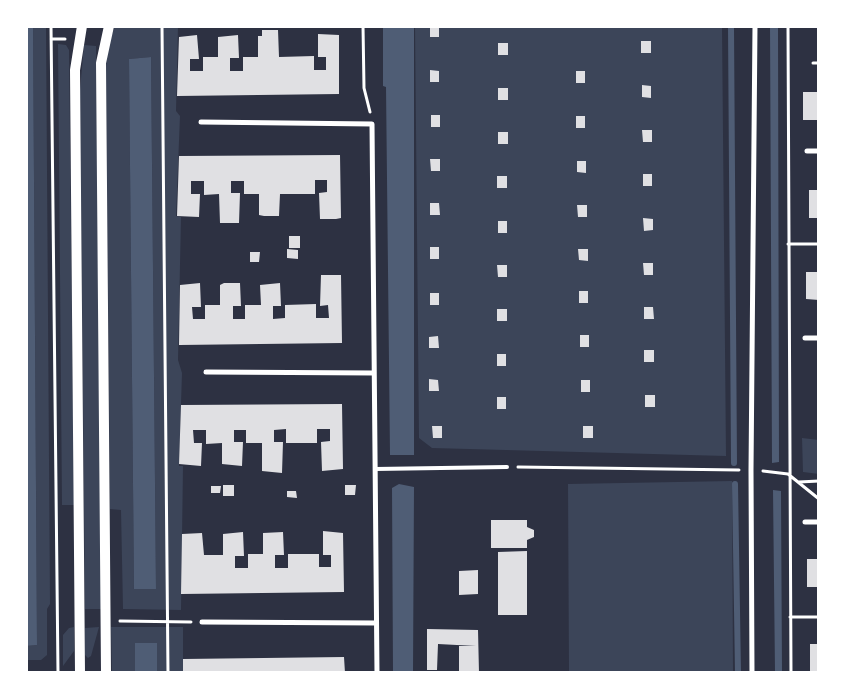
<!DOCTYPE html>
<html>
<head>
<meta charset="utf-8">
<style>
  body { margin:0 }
  #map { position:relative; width:845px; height:699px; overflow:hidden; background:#2d3142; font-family:"Zilla Slab",serif }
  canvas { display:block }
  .frame { position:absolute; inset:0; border:28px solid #fff; pointer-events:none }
</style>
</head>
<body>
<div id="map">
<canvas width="845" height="699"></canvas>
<div class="frame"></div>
</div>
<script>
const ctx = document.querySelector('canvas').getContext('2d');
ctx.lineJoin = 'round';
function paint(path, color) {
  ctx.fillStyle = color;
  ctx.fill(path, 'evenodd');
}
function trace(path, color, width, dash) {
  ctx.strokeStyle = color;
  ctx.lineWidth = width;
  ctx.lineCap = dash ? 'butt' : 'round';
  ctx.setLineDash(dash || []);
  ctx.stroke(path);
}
const green = new Path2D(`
  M33,26H46L50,604L47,609V655L41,660H26V646L37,645Z
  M115,26H178L176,111L180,116L176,216L181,217L178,360L182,373L179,466H183L181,610L123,609L121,510L110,509L106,65L108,46ZM151,57L156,589H134L129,59Z
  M415,26H722L726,456L432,448L419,438Z
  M58,44L66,45L69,50L74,505H62Z
  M84,45L96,46L101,609H85L80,90Z
  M802,438L819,440V474L803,472Z
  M732,481L733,673H569L568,484Z
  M74,627V651L63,666V635L69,628Z
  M99,627L91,656L88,658L85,655V628Z
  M111,627H183V673H157V643H135V673H112Z`);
const water = new Path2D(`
  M26,26H33L37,645L26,646Z
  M383,26H414V455H390L386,87L383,86Z
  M770,26H778L779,462L772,463Z
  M151,57L156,589H134L129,59Z
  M399,484L414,487L413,673H393L392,488Z
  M773,490L781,491L782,673H775Z
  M135,643H157V673H135Z`);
const stream = new Path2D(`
  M731,27L734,463
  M735,484L738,673`);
const building = new Path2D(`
  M430,26H439V37H430Z
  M262,30H278L279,57L314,56V70H326V57H318V34L339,35V94L177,96L179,37L197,35L199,59H190V71H203V57H218V37L238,35L239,58H230V71H243V57H258V36H262Z
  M641,41H651V53H641Z
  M498,43H508V55H498Z
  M430,70L439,71V82H430Z
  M576,71H585V83H576Z
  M642,85L651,86V98L642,97Z
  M498,88H508V100H498Z
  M803,92H819V120H803Z
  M431,115H440V127H431Z
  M576,116H585V128H576Z
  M642,130H652V142H643Z
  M498,132H508V144H498Z
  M340,155L341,218L336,219H320L319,193L327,192V180H315V194H280L279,216H264L259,215V194H244V181H231V193H240L239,223H220L219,194L204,195V181H191V194H200L199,217L177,216L179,156Z
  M430,159H440V171H431Z
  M577,161H586V173L577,172Z
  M643,174H652V186H643Z
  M497,176H507V188H497Z
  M809,190H819V218H809Z
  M430,203H439L440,215H430Z
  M577,205H587V217H578Z
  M643,218L653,219V230L644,231Z
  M498,221H507V233H498Z
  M289,236H300V248H289Z
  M430,247H439V259H430Z
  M287,249L298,250V259L287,258Z
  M578,249H588V261L579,260Z
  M250,252H260L259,262H250Z
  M643,263H653V275H644Z
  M497,265H507V277H498Z
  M806,272H819V300L806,299Z
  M321,275H341L342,343L179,345L180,285L200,283L201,307H192L193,319H205V305H220V285L224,283H240L241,306H233V319H245V305H261L260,285L280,283L281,306H273V319L285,318V305L316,304V318H329L328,305L320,306Z
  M579,291H588V303H579Z
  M430,293H439V305H430Z
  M644,307H653L654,319H644Z
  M497,309H507V321H497Z
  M580,335H589V347H580Z
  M438,336L439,348H429V337Z
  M644,350H654V362H644Z
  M497,354H506V366H497Z
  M429,379L438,380L439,391H429Z
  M581,380H590V392H581Z
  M645,395H655V407H645Z
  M497,397H506V409H497Z
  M342,404L343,469L322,471L321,442L330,441V429H317V443H286V429L274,430V442H283L282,473L262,471V443H246V430H234V442H243L242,466L222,464V443L206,444V430H193L194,443H202L201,466L179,464L181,405Z
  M432,426H442V438H433Z
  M583,426H593V438H583Z
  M223,485H234V496H223Z
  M345,485H356L355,495H345Z
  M211,486H221L220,493H211Z
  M287,491H296L297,498L287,497Z
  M491,520H527V527L534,530V537L527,540V548H491Z
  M323,531L343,533L344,592L181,594L182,534L202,533L204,555H223V534L243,532L244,556H235V568H248V554H263V533L283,532L284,555H275V568H288V554H319V567H331V555H323Z
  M527,551V615H498V552Z
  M807,559H819V587H807Z
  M478,570V594L459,595V571Z
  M427,629L478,630L479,673H459V646H476L438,644L437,670H427Z
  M810,644H819V672H810Z
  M344,657L345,673H183V659Z`);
const path = new Path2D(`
  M51,26L58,673
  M162,26L168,673
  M363,26L364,88L370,112
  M788,26L791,673
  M51,39H65
  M813,63H819
  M788,244H819
  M518,467L739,470
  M763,471L788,474L819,499
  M799,482L819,481
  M790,617H819
  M120,621L191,622`);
const service = new Path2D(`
  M375,469L507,467`);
const minor = new Path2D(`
  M201,122L372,124L377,673
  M807,151H819
  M805,338H819
  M206,372L374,373
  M805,522H819
  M202,622L376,623
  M752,673L751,470L755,26`);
const secondary = new Path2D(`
  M80,673L75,70L82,26
  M106,673L101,63L109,26`);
paint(green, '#3c4559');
paint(water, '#4f5d75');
trace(stream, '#4f5d75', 6);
paint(building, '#e0e0e3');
trace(path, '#fff', 3);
trace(service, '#fff', 4);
trace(minor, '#fff', 5);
trace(secondary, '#fff', 10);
</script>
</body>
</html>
